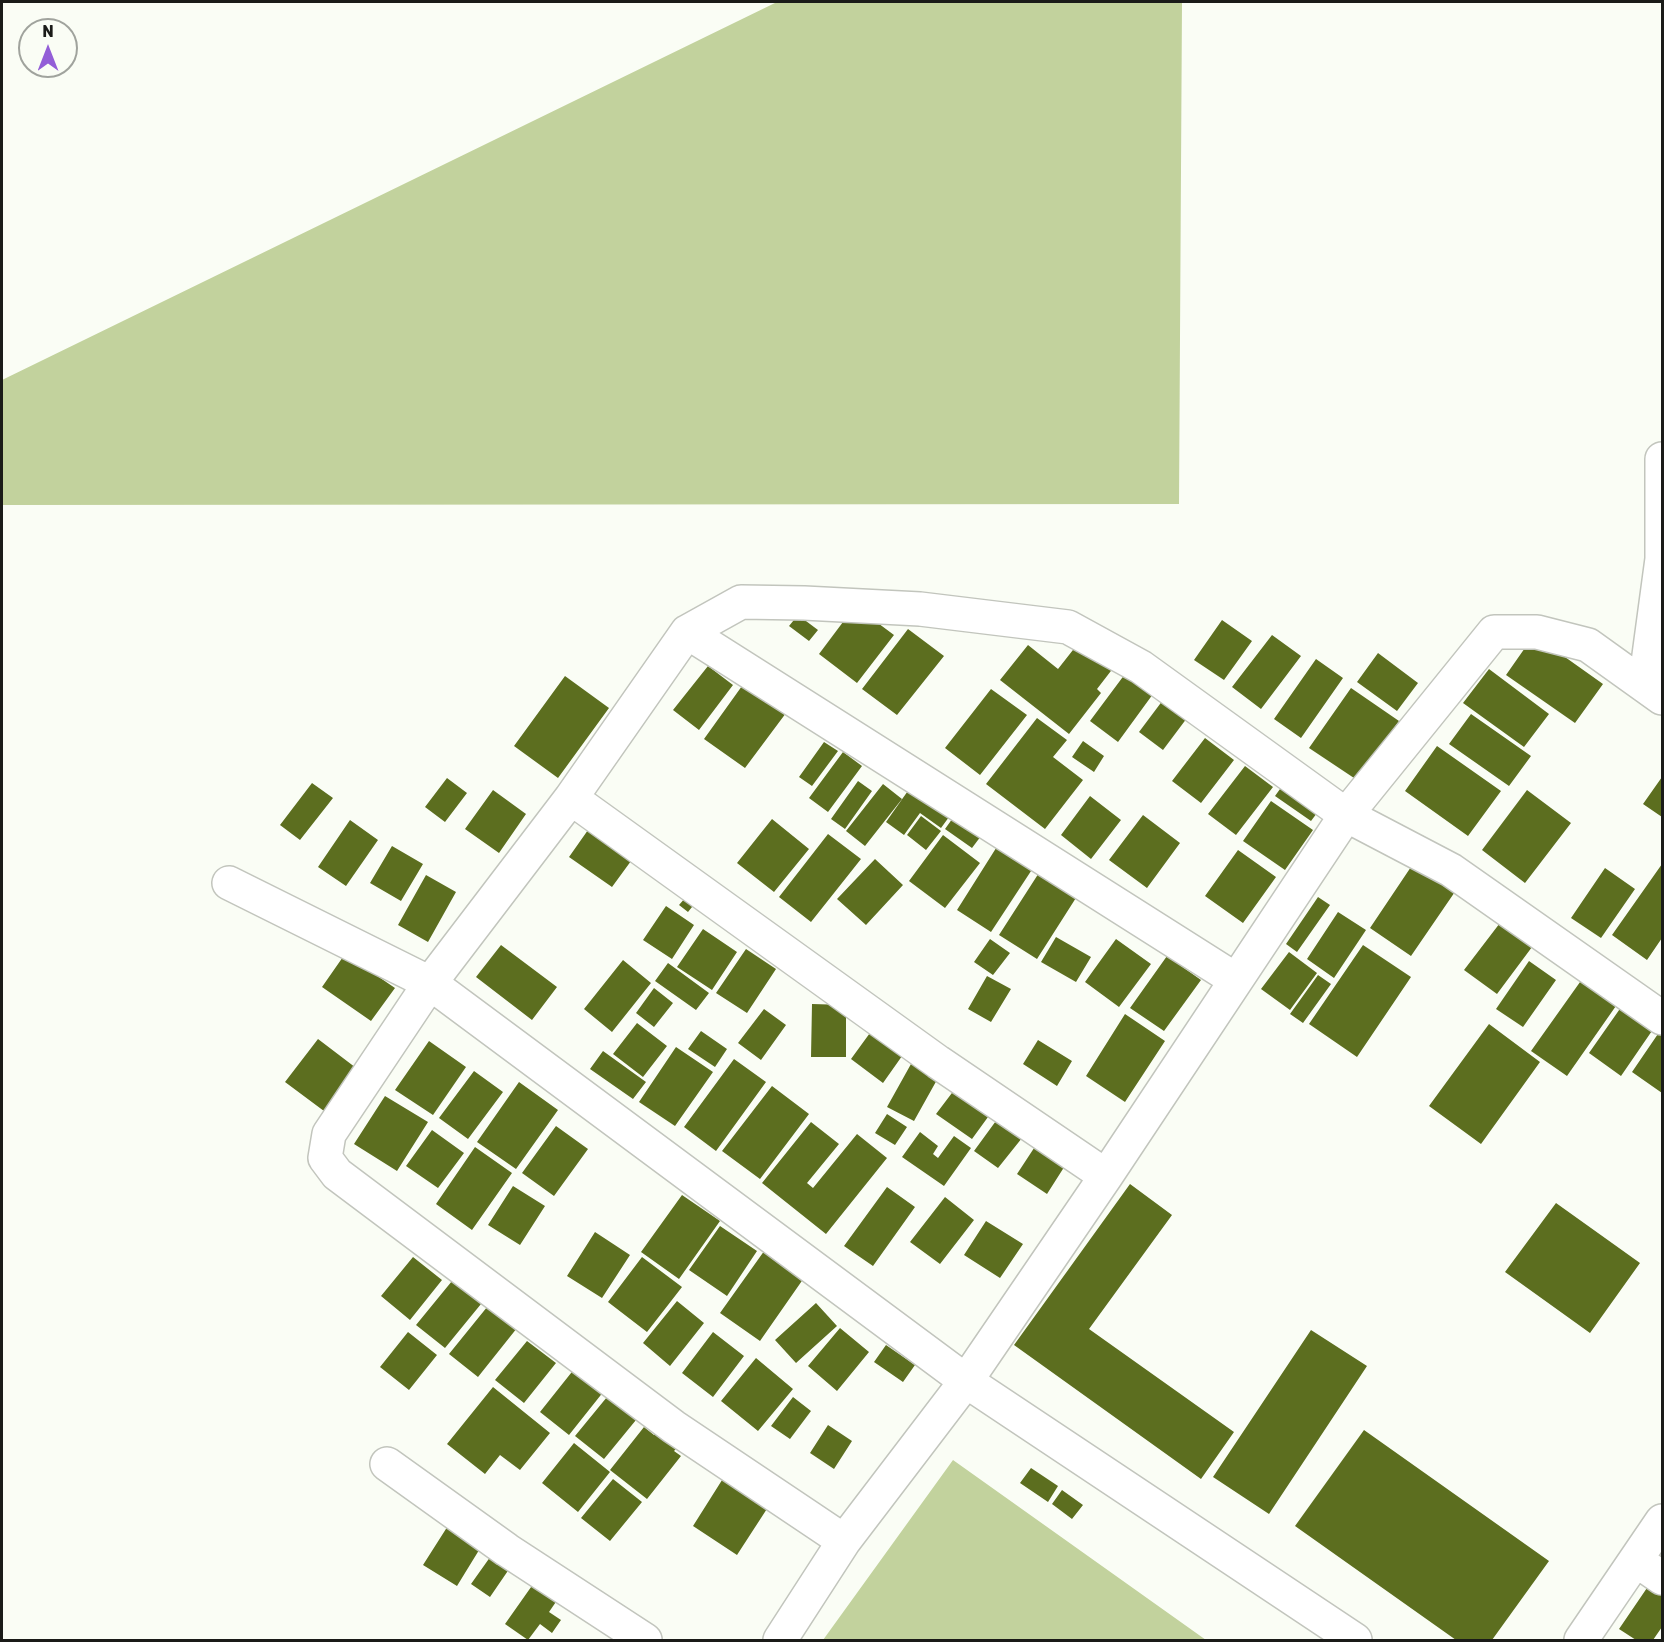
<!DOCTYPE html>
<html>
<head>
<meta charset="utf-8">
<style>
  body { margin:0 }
  #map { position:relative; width:1664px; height:1642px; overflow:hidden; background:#fafdf5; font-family:Rubik,sans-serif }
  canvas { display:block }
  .frame { position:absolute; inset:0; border:3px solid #1a1b18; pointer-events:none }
  .north { position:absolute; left:18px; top:18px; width:60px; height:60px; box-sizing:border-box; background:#fafdf5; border:2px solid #a0a39d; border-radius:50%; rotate:0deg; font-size:16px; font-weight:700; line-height:24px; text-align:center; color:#1a1b18 }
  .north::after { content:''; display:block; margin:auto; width:21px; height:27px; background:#935ed7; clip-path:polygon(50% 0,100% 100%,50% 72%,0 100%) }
</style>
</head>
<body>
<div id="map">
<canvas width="1664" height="1642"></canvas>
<div class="frame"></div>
<div class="north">N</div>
</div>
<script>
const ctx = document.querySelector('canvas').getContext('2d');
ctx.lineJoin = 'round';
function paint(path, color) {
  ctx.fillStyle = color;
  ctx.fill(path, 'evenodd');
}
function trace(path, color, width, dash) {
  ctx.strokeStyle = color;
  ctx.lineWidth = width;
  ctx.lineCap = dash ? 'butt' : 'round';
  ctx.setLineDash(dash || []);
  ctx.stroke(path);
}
const green = new Path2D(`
  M777,2H1182L1179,504L2,505V380Z
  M953,1460L1206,1640H823Z`);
const building = new Path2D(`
  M855,606L894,635L857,683L819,654Z
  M798,615L818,630L809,641L789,626Z
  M1222,620L1252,641L1224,680L1194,660Z
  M908,629L944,656L897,715L862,689Z
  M1272,635L1301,656L1261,709L1232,687Z
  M1534,635L1603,684L1575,723L1506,675Z
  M1080,641L1114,667L1097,689L1101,693L1069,734L1000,680L1028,645L1058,669Z
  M1378,653L1418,683L1397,711L1357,682Z
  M1316,659L1343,678L1301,738L1274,719Z
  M708,666L733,685L699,730L673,710Z
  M1489,669L1549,714L1524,747L1463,703Z
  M1125,674L1153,694L1118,742L1090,721Z
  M565,676L609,708L558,778L514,746Z
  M747,679L789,709L745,768L704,739Z
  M1351,688L1399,721L1357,780L1309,748Z
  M991,689L1027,715L980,775L945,748Z
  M1163,700L1187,718L1163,750L1139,732Z
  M1471,714L1531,756L1509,786L1449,744Z
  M1037,718L1067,740L1053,757L1083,780L1045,829L986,784Z
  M1205,738L1234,760L1201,803L1172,781Z
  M1083,741L1104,756L1094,772L1072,757Z
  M824,742L838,751L812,786L799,777Z
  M1437,746L1501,791L1468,836L1405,791Z
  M843,752L862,766L828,812L809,798Z
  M1245,766L1273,787L1236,835L1208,814Z
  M1290,775L1326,801L1311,821L1275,796Z
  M1662,777V817L1643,804Z
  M447,778L467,793L445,822L425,807Z
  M917,778L957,806L941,828L920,813L904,835L886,822Z
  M858,781L872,791L845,829L831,819Z
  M312,783L333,798L300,840L280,825Z
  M883,784L902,799L865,846L846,831Z
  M493,790L526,814L499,853L465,829Z
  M1527,790L1571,823L1525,883L1482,850Z
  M1090,796L1121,820L1091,859L1061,835Z
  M1271,801L1313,830L1285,870L1243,841Z
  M960,808L987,828L972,848L945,829Z
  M1143,815L1180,843L1147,888L1109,860Z
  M921,816L941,831L926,850L907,835Z
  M772,819L809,849L774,892L737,863Z
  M350,820L378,840L346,886L318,867Z
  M588,830L631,861L612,887L569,857Z
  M828,834L861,859L811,922L779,897Z
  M943,835L980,863L945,908L909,881Z
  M998,845L1033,868L991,932L957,910Z
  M392,846L423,864L401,901L370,883Z
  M1238,850L1276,877L1243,923L1205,896Z
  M1419,855L1461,883L1411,956L1370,928Z
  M875,859L903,885L866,925L837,899Z
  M1662,864V938L1647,960L1612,935Z
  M1044,865L1081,890L1037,959L999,935Z
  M1605,868L1635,889L1601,938L1571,918Z
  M426,875L456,892L428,942L398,925Z
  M692,890L700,897L688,912L679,905Z
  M1318,897L1330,905L1297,952L1286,944Z
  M666,906L694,925L672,959L643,940Z
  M1338,912L1366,930L1334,978L1307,959Z
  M1503,919L1535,943L1497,994L1464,970Z
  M703,929L737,952L712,990L677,967Z
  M1056,937L1091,957L1076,982L1041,962Z
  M990,939L1010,953L993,975L974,962Z
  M1116,939L1151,964L1119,1007L1085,982Z
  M501,945L557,987L532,1020L476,977Z
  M1363,945L1411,977L1357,1057L1309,1024Z
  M746,949L776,969L747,1013L716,993Z
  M1289,952L1317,973L1290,1010L1261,989Z
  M345,954L395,988L371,1021L322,987Z
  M1167,956L1201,980L1164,1031L1130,1008Z
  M623,960L651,983L612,1032L584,1009Z
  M1529,961L1556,980L1523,1027L1496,1009Z
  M668,963L709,993L696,1010L655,981Z
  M1590,968L1625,993L1567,1076L1531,1051Z
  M1318,975L1331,984L1303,1023L1290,1014Z
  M987,976L1011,989L991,1022L968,1009Z
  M654,988L673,1003L654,1027L636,1013Z
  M1624,1003L1656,1025L1621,1076L1589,1053Z
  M812,1004L846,1005V1057H811Z
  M764,1009L786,1025L761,1060L738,1043Z
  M1125,1014L1165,1041L1125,1102L1086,1076Z
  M637,1023L667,1046L643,1077L613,1054Z
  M1489,1024L1540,1062L1481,1144L1429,1106Z
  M875,1026L907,1049L883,1083L851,1059Z
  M1662,1028V1093L1632,1072Z
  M701,1031L727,1049L715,1067L688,1049Z
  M318,1039L364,1074L332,1117L285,1082Z
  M1038,1040L1072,1061L1057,1086L1023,1064Z
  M429,1041L466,1067L433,1115L395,1090Z
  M676,1047L713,1072L675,1126L639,1102Z
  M603,1051L646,1082L633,1099L590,1069Z
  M734,1059L766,1082L716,1151L684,1127Z
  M911,1064L938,1078L914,1121L887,1107Z
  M474,1071L503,1092L468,1139L439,1118Z
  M961,1081L996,1106L972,1139L936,1114Z
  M519,1082L558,1110L516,1169L477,1142Z
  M772,1086L809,1114L760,1179L722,1151Z
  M385,1096L428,1122L397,1171L354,1144Z
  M887,1114L907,1127L895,1145L875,1133Z
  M1001,1114L1026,1133L998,1168L974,1151Z
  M811,1122L839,1144L807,1183L813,1188L857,1134L887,1158L826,1234L762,1183Z
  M556,1126L588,1149L554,1196L522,1173Z
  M432,1130L464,1153L438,1188L406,1166Z
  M920,1132L938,1146L933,1154L938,1158L954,1136L971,1148L944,1186L902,1157Z
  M1038,1142L1068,1161L1047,1194L1017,1174Z
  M475,1147L512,1173L472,1230L436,1204Z
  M1130,1184L1172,1215L1089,1329L1234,1432L1201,1479L1014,1345Z
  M513,1186L545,1206L520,1245L488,1225Z
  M887,1187L915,1207L873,1266L844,1246Z
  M682,1195L720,1221L679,1279L641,1252Z
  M945,1197L974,1220L940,1264L910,1242Z
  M1556,1203L1640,1263L1590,1333L1505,1272Z
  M986,1221L1023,1244L1000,1278L964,1255Z
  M720,1226L757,1251L727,1296L689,1270Z
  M595,1232L630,1255L602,1298L567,1276Z
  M767,1247L806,1275L760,1341L720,1313Z
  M413,1257L442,1280L410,1320L381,1296Z
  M642,1257L682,1287L647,1332L608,1302Z
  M452,1281L481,1304L445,1348L416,1325Z
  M496,1296L525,1318L478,1377L449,1354Z
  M677,1301L704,1323L670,1366L643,1343Z
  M816,1303L837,1326L796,1363L775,1340Z
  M840,1328L869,1352L837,1391L808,1366Z
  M1311,1330L1367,1366L1269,1514L1213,1477Z
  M408,1332L437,1355L409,1390L380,1367Z
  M713,1332L744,1356L713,1397L682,1373Z
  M527,1341L556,1363L524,1403L495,1380Z
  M886,1345L915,1365L903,1382L874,1362Z
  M756,1358L793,1389L758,1431L721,1401Z
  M575,1368L604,1391L569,1435L540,1412Z
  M493,1387L550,1433L520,1470L500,1455L485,1474L447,1444Z
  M607,1397L636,1420L604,1459L575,1436Z
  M793,1397L811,1411L790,1439L771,1426Z
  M664,1422L685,1439L674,1451L681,1456L647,1499L610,1470L644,1427L654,1435Z
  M828,1425L852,1441L834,1469L810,1453Z
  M1364,1430L1549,1561L1492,1640H1456L1295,1526Z
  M574,1443L610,1472L578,1512L542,1483Z
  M1031,1468L1058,1486L1048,1502L1020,1483Z
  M729,1469L774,1498L737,1555L693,1526Z
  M613,1479L642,1502L610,1541L581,1518Z
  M1062,1490L1083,1505L1072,1519L1052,1504Z
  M451,1521L484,1542L457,1586L423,1565Z
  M498,1546L516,1559L490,1597L471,1584Z
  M536,1580L560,1596L549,1612L561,1620L552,1633L540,1624L528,1640L505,1624Z
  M1649,1585L1662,1594V1627L1653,1640H1636L1619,1629Z`);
const minor = new Path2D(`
  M687,632L741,602L804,603L920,609L1068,627L1141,667L1346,815L1451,870L1662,1018
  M1645,685L1662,559V459
  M571,798L938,1062L1106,1176
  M229,883L430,983L329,1134L325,1158L337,1174L674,1427L844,1541
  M1236,980L687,632L571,798L430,983L966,1381L1355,1640
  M387,1464L507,1550L645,1640
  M1636,1560L1662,1578
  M780,1640L844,1541L966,1381L1106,1176L1346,815L1494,632H1537L1588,645L1662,698
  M1581,1640L1662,1521`);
paint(green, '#c2d29d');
paint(building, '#5c6e1f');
trace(minor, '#c2c5bd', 36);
trace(minor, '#fff', 33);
</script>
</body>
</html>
